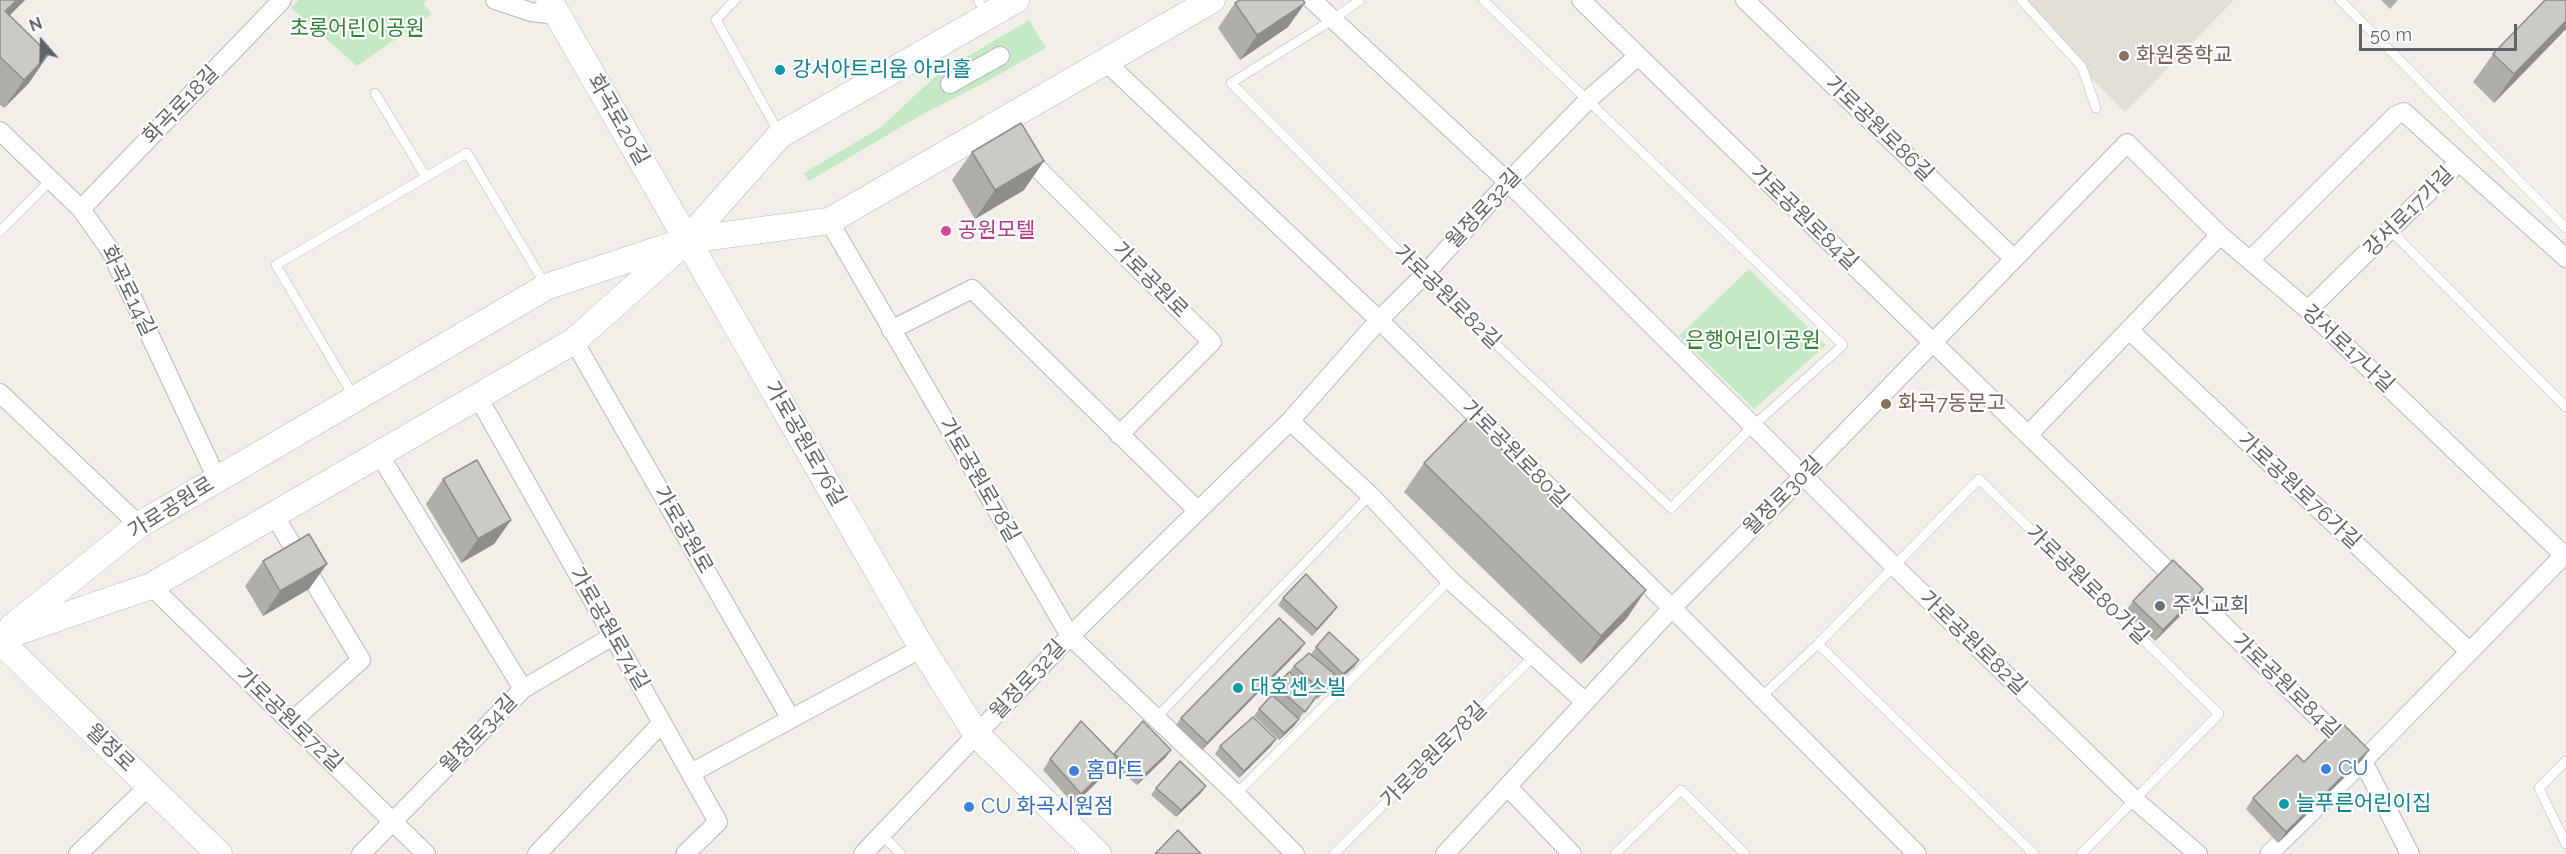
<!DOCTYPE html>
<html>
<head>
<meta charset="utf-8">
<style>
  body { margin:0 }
  #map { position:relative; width:2566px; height:854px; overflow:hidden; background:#f1efe8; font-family:Raleway,sans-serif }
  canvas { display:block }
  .north { position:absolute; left:12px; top:12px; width:60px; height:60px; -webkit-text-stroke:4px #fff; paint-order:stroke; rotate:340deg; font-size:16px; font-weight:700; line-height:24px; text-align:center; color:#5f6368 }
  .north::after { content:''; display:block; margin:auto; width:21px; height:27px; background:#5f6368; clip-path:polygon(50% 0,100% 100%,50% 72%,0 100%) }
  .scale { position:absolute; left:2359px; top:24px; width:158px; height:27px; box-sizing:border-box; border:3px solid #5f6368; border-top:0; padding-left:8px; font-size:18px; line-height:21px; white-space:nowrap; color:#5f6368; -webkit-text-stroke:4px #fff; paint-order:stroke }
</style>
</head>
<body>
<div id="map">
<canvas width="2566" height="854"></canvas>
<div class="north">N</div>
<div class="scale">50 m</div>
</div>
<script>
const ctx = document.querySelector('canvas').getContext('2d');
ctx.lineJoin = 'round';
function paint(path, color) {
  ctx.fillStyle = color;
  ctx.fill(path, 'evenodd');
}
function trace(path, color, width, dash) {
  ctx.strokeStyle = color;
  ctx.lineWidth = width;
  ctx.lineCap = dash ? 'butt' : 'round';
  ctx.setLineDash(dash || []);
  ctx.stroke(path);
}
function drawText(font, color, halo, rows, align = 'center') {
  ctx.font = font + ' Raleway,"Noto Sans KR",sans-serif';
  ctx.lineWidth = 4.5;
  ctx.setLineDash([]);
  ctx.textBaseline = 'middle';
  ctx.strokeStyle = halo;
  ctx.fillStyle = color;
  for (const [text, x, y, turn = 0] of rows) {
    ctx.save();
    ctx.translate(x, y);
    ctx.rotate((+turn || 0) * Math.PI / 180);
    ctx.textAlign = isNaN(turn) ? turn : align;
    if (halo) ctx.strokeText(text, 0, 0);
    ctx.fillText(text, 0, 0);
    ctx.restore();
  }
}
const education = new Path2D(`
  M2014,0H2234L2125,112Z`);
const green = new Path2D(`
  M299,0H427L423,3L432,14L357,66L291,8Z
  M1029,20L1046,48L982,84L923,114L809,181L804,173L880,128L938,74Z
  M1749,269L1826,345L1754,409L1679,336Z`);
const lane = new Path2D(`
  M735,0L716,20L779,133
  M978,0L987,15
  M1360,0L1332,20L1231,83L1423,276L1671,508L1753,426L1843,345L1483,0
  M2021,0L2082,67L2096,108
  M2340,0L2566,228
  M375,93L426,177
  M0,231L51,180
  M2391,231L2566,407
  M354,397L276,265L467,153L546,286
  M1818,644L2034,854
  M1761,697L1818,644L1979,479L2219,714L2081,854
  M1155,719L1370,495
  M2566,761L2539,788L2566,844
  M1236,794L1450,580
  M882,835L901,854
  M1334,854L1534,656
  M1615,854L1681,790L1745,854`);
const street = new Path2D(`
  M495,0L531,12L557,15
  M1312,0L1508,182L1894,566L2135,800L2198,854
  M1581,0L2363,761L2410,854
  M1745,0L2013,258
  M1106,62L1379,320L1672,608L1917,854
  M950,84L1000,56
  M0,131L81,209L110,250L217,479
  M1022,153L1212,342L1119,435
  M81,209L282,0
  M829,221L1070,636L1236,794L1295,854
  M2250,260L2396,115L2404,112L2459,162
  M2308,310L2459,162L2566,258
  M891,330L972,289L1197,510
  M2129,330L2469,651
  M574,341L791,719
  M0,393L139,525
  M478,397L718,822L685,854
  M1290,421L1370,495L1450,580L1584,701
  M2029,434L2220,235
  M379,454L523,689
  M274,515L361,660L291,722
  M151,586L426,854
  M691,773L922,648
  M1508,787L1572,854
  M78,854L149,786
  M361,854L523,689L613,636
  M537,854L662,723
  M863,854L1070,636L1290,421L1379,320L1423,276L1508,182L1589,99L1637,57
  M1445,854L1672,608L1803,476L2127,143L2220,235L2308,310L2566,557
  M2269,854L2363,761L2566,553`);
const secondary = new Path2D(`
  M549,0L922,648L977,735L1098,854
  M12,627L139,525L546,287L687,240L780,135L1016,0
  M0,638L151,586L574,341L687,240L829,221L1212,0
  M0,641L219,854`);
const wall = new Path2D(`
  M0,0H25L10,15L29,83L4,108L0,105Z
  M2381,0H2398L2390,9Z
  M2566,0V29L2494,103L2473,82L2493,54Z
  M1235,3H1305L1288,27L1240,60L1218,28Z
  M972,152L1024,190L975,219L952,180Z
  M1424,463L1627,618L1581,664L1404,492Z
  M443,479L511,520L494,544L461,563L426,504Z
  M263,561L309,589L263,616L245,586Z
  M2203,589L2196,600L2155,641L2125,612L2133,601Z
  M1283,598L1337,607L1332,614L1312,636L1278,605Z
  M1305,643L1300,650L1202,750L1176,725L1181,718Z
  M1316,647L1359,660L1354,667L1338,681L1336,679L1332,684L1317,699L1315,697L1299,719L1271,694L1294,666L1317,660L1311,654Z
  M1259,709L1294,726L1279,740L1254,716Z
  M1276,739L1271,746L1239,778L1215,754L1220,746Z
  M1113,754L1166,757L1137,785L1113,765L1110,769L1074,805L1043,770L1050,759Z
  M2362,760L2278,843L2246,809L2253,798L2304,762Z
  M1156,788L1201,793L1176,817L1151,795Z`);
const shadedWall = new Path2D(`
  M17,0H25L0,25L5,11Z
  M1305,3L1288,27L1240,60L1257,35Z
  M2566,21V29L2494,103L2514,74Z
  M49,54L29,83L4,108L24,80Z
  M1044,161L1024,190L975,219L995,190Z
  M511,520L494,544L461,563L478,539Z
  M327,564L309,589L263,616L280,591Z
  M2203,589L2196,600L2155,641L2163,630Z
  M1646,590L1627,618L1581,664L1601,636Z
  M1337,607L1332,614L1312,636L1317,629Z
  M1305,643L1300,650L1202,750L1207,743Z
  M1359,660L1354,667L1338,681L1343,674Z
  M1338,677L1332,684L1317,699L1322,691Z
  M1299,719L1294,726L1279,740L1284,733Z
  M1276,739L1271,746L1239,778L1244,771Z
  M1171,750L1166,757L1137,785L1142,777Z
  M2369,750L2362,760L2278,843L2286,832Z
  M1117,758L1110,769L1074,805L1081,794Z
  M1206,786L1201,793L1176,817L1181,810Z`);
const building = new Path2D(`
  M0,0H17L5,11L49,54L24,80L0,57Z
  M1240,0H1303L1305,3L1257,35L1235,3Z
  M2545,0H2566V21L2514,74L2493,54Z
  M1021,123L1044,161L995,190L972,152Z
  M1469,417L1646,590L1601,636L1424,463Z
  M477,460L511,520L478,539L443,479Z
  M309,534L327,564L280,591L263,561Z
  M2173,560L2203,589L2163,630L2133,601Z
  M1306,574L1337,607L1317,629L1283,598Z
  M1279,618L1305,643L1207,743L1181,718Z
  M1329,632L1359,660L1343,674L1316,647Z
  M1309,653L1338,677L1322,691L1294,666Z
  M1289,672L1318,694L1305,712L1276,686Z
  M1272,695L1299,719L1284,733L1259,709Z
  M1253,717L1276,739L1244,771L1220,746Z
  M1081,721L1117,758L1081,794L1050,759Z
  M1143,721L1171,750L1142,777L1114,754Z
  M2342,723L2369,750L2286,832L2253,798L2297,755L2304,762Z
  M1180,761L1206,786L1181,810L1156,788Z
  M1178,830L1201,854H1155Z`);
const markers = [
  [2124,56,6,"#8d6e63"],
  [780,70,6,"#0f9aa8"],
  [946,231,6,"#d1479c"],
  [1886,404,6,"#8d6e63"],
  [2160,606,6,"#6b7280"],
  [1238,688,6,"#0f9aa8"],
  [2326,769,6,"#3f7fe0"],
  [1074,771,6,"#3f7fe0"],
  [2284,804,6,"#0f9aa8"],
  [969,807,6,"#3f7fe0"]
];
const parkNames = [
  ["초롱어린이공원",357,29],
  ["은행어린이공원",1753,341]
];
const educationNames = [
  ["화원중학교",2136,56],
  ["화곡7동문고",1898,404]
];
const cultureNames = [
  ["강서아트리움 아리홀",792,70],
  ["대호센스빌",1250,688],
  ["늘푸른어린이집",2296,804]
];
const streetNames = [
  ["화곡로18길",181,105,-46],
  ["화곡로20길",618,120,60],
  ["가로공원로86길",1879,129,44],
  ["월정로32길",1484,209,-47],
  ["강서로17가길",2409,212,-45],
  ["가로공원로84길",1804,218,44],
  ["가로공원로",1150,280,45],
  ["화곡로14길",128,291,64],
  ["가로공원로82길",1447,297,44],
  ["강서로17나길",2348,349,43],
  ["가로공원로76길",805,444,60],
  ["가로공원로80길",1515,454,45],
  ["가로공원로78길",979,480,60],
  ["가로공원로76가길",2299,491,43],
  ["월정로30길",1783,496,-45],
  ["가로공원로",171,508,-32],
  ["가로공원로",683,530,60],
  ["가로공원로80가길",2087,585,44],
  ["가로공원로74길",609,629,60],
  ["가로공원로82길",1973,643,44],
  ["월정로32길",1028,680,-47],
  ["가로공원로84길",2286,686,44],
  ["가로공원로72길",289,720,44],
  ["월정로34길",479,734,-46],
  ["월정로",110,748,44],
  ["가로공원로78길",1434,755,-45]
];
const hotelNames = [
  ["공원모텔",958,231]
];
const worshipNames = [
  ["주신교회",2172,606]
];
const shopNames = [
  ["CU",2338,769],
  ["홈마트",1086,771],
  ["CU 화곡시원점",981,807]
];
paint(education, '#e1ded6');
paint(green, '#c5e8c5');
trace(lane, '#b5b8bc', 10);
trace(street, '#b5b8bc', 20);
trace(secondary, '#b6babf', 27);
trace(lane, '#fff', 9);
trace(street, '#fff', 18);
trace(secondary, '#fff', 26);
paint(wall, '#afaea9');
paint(shadedWall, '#8f8d8a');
paint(building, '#cccac5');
trace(building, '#8f8d8a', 1.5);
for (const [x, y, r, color] of markers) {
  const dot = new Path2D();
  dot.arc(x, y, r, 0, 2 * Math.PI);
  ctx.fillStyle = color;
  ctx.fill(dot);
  trace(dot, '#fff', 2);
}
drawText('21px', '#348238', '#fff', parkNames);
drawText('21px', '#785e54', '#fff', educationNames, 'left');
drawText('21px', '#0d838f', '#fff', cultureNames, 'left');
drawText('21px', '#5f6368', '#fff', streetNames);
drawText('21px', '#b23c85', '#fff', hotelNames, 'left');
drawText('21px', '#5b616d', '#fff', worshipNames, 'left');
drawText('21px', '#366cbe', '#fff', shopNames, 'left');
</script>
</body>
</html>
